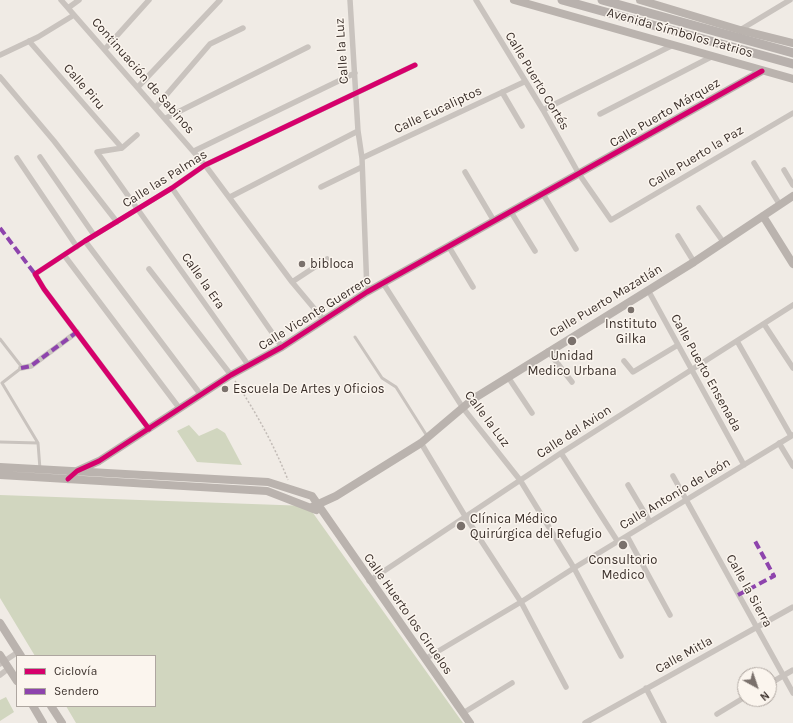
<!DOCTYPE html>
<html>
<head>
<meta charset="utf-8">
<style>
  body { margin:0 }
  #map { position:relative; width:793px; height:723px; overflow:hidden; background:#f0ebe5; font-family:Karla,sans-serif }
  canvas { display:block }
  .legend { position:absolute; left:16px; top:655px; width:140px; height:52px; box-sizing:border-box; background:#fbf5ee; border:1px solid #aea6a0; margin:0; padding:5px 7px; list-style:none; font-size:12px; color:#3b302b }
  .legend li { display:flex; align-items:center; gap:8px; height:20px }
  .legend b { width:20px; border:1px solid #aea6a0 }
  .north { position:absolute; left:737px; top:667px; width:40px; height:40px; box-sizing:border-box; background:#fbf5ee; border:1px solid #aea6a0; border-radius:50%; rotate:140deg; font-size:11px; font-weight:700; line-height:16px; text-align:center; color:#3b302b }
  .north::after { content:''; display:block; margin:auto; width:14px; height:18px; background:#7a716c; clip-path:polygon(50% 0,100% 100%,50% 72%,0 100%) }
</style>
</head>
<body>
<div id="map">
<canvas width="793" height="723"></canvas>
<ul class="legend">
<li><b style="height:5px;background:#d6006c"></b>Ciclovía</li>
<li><b style="height:5px;background:#8e44ad"></b>Sendero</li>
</ul>
<div class="north">N</div>
</div>
<script>
const ctx = document.querySelector('canvas').getContext('2d');
ctx.lineJoin = 'round';
function paint(path, color) {
  ctx.fillStyle = color;
  ctx.fill(path, 'evenodd');
}
function trace(path, color, width, dash) {
  ctx.strokeStyle = color;
  ctx.lineWidth = width;
  ctx.lineCap = dash ? 'butt' : 'round';
  ctx.setLineDash(dash || []);
  ctx.stroke(path);
}
function drawText(font, color, halo, rows, align = 'center') {
  ctx.font = font + ' Karla,sans-serif';
  ctx.lineWidth = 3;
  ctx.setLineDash([]);
  ctx.textBaseline = 'middle';
  ctx.strokeStyle = halo;
  ctx.fillStyle = color;
  for (const [text, x, y, turn = 0] of rows) {
    ctx.save();
    ctx.translate(x, y);
    ctx.rotate((+turn || 0) * Math.PI / 180);
    ctx.textAlign = isNaN(turn) ? turn : align;
    if (halo) ctx.strokeText(text, 0, 0);
    ctx.fillText(text, 0, 0);
    ctx.restore();
  }
}
const green = new Path2D(`
  M189,425L199,436L217,428L225,433L242,465L197,462L177,431Z
  M0,495L308,506L463,723H76L66,706H155V656H35L0,598Z
  M6,697L14,712L0,721V700Z`);
const path = new Path2D(`
  M235,381C256,412 274,445 288,480`);
const lane = new Path2D(`
  M355,337L382,378L396,387L427,436
  M0,339L21,366L20,369L2,383L38,443L40,469
  M0,442L38,443`);
const street = new Path2D(`
  M61,0L205,165L292,282L323,319
  M350,0L358,131L362,158L367,292
  M476,0L543,110L579,174L611,220L793,113
  M68,8L79,0
  M740,30L790,0
  M29,41L122,148
  M105,49L149,0
  M0,55L38,37L74,15
  M0,77L54,141L117,222
  M138,87L220,0
  M502,92L522,126
  M156,107L210,44L243,28
  M543,110L673,45
  M600,114L713,56
  M166,118L308,47
  M137,135L122,148L97,152L249,366
  M194,151L355,73
  M40,157L94,235
  M17,158L77,247
  M362,158L524,82
  M754,163L780,205
  M784,170L793,185
  M465,172L494,221
  M321,187L362,167
  M172,188L282,347
  M543,194L576,249
  M230,197L358,131
  M699,208L724,243
  M511,212L535,251
  M678,236L694,262
  M85,241L201,395
  M449,247L473,287
  M64,255L180,409
  M149,269L231,375
  M292,282L327,259
  M383,283L463,408L520,480L574,568L621,656
  M648,290L744,465
  M764,324L793,368
  M737,341L791,436
  M548,351L572,382
  M624,361L633,372L678,345
  M21,368L31,366L77,332
  M508,377L532,413
  M149,429L44,289L35,274L85,241L172,188L205,165L415,65
  M421,443L465,516L521,602L566,687
  M779,443L793,466
  M561,453L618,542
  M673,476L793,693
  M628,485L650,522
  M627,536L670,615
  M369,581L561,453L793,305
  M425,659L521,602L574,568L793,435
  M0,664L18,652
  M0,675L9,668
  M769,684L793,670
  M646,688L664,723
  M463,713L512,683
  M717,714L745,697
  M585,723L793,607`);
const secondary = new Path2D(`
  M514,0L793,79
  M640,0L740,30L793,43
  M763,216L793,264
  M0,467L268,482L312,496L470,723
  M0,475L267,491L316,510
  M68,479L77,471L99,461L231,375L282,347L367,292L762,71
  M312,507L336,496L421,443L473,399L694,262L793,196
  M0,623L21,656
  M0,655L17,681
  M33,706L43,723
  M51,706L62,723`);
const primary = new Path2D(`
  M562,0L793,64
  M602,0L793,53`);
const quiet = new Path2D(`
  M0,228L35,274
  M21,368L31,366L77,332
  M738,595L774,576L755,541`);
const cycleway = new Path2D(`
  M149,429L44,289L35,274L85,241L172,188L205,165L415,65
  M68,479L77,471L99,461L231,375L282,347L367,292L762,71`);
const markers = [
  [302,264,4,"#7a716c"],
  [631,310,4,"#7a716c"],
  [572,341,5,"#7a716c"],
  [225,389,4,"#7a716c"],
  [461,526,5,"#7a716c"],
  [623,545,5,"#7a716c"]
];
const streetNames = [
  ["Avenida Símbolos Patrios",680,33,16],
  ["Calle la Luz",342,51,-94],
  ["Continuación de Sabinos",143,76,49],
  ["Calle Puerto Cortés",537,81,59],
  ["Calle Piru",84,87,49],
  ["Calle Eucaliptos",438,110,-25],
  ["Calle Puerto Márquez",665,113,-30],
  ["Calle Puerto la Paz",696,157,-31],
  ["Calle las Palmas",165,179,-32],
  ["Calle la Era",203,281,55],
  ["Calle Puerto Mazatlán",606,301,-31],
  ["Calle Vicente Guerrero",315,313,-32],
  ["Calle Puerto Ensenada",706,373,61],
  ["Calle la Luz",487,419,53],
  ["Calle del Avion",574,432,-33],
  ["Calle Antonio de León",675,494,-31],
  ["Calle la Sierra",749,591,61],
  ["Calle Huerto los Ciruelos",408,614,55],
  ["Calle Mitla",684,655,-29]
];
const poiNames = [
  ["bibloca",310,264],
  ["Instituto",631,324,"center"],
  ["Gilka",631,339,"center"],
  ["Unidad",572,356,"center"],
  ["Medico Urbana",572,371,"center"],
  ["Escuela De Artes y Oficios",233,389],
  ["Clínica Médico",470,519],
  ["Quirúrgica del Refugio",470,534],
  ["Consultorio",623,560,"center"],
  ["Medico",623,575,"center"]
];
paint(green, '#d1d6bf');
trace(path, '#c2bbb6', 1.5, [2, 2]);
trace(lane, '#c9c3be', 3);
trace(street, '#c9c3be', 5.5);
trace(secondary, '#bab3ae', 8);
trace(primary, '#b8b1ad', 9);
trace(quiet, '#8e44ad', 4, [8, 4]);
trace(cycleway, '#d6006c', 5);
for (const [x, y, r, color] of markers) {
  const dot = new Path2D();
  dot.arc(x, y, r, 0, 2 * Math.PI);
  ctx.fillStyle = color;
  ctx.fill(dot);
  trace(dot, '#fbf5ee', 1.5);
}
drawText('13px', '#3b302b', '#fbf5ee', streetNames);
drawText('13px', '#3b302b', '#fbf5ee', poiNames, 'left');
</script>
</body>
</html>
